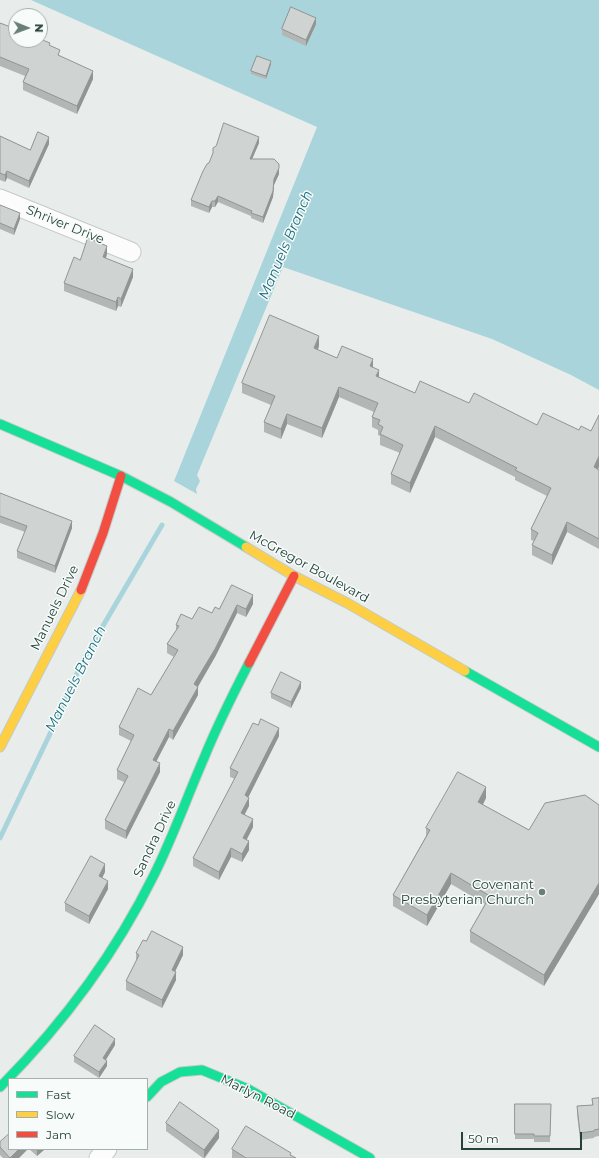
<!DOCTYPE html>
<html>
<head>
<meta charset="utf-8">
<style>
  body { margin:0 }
  #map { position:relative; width:599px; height:1158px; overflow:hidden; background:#e8edeb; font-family:Montserrat,sans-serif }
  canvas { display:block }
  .legend { position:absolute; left:8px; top:1078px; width:140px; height:72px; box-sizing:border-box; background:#f7fbf9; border:1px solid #a3b1ad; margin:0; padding:5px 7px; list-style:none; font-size:12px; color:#24423a }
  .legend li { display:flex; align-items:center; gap:8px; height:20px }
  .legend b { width:20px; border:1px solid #a3b1ad }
  .north { position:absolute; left:8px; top:8px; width:40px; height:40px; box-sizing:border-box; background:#f7fbf9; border:1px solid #a3b1ad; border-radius:50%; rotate:91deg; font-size:11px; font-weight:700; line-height:16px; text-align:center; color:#24423a }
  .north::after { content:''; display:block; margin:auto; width:14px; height:18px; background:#697e78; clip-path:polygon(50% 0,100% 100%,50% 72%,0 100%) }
  .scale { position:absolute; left:461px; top:1132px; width:121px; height:18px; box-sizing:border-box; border:2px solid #24423a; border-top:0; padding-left:5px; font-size:12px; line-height:14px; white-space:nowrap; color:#24423a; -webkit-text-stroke:3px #f7fbf9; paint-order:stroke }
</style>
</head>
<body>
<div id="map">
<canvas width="599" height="1158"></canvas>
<ul class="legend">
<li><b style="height:5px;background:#16e098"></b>Fast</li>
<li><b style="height:5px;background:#ffcf43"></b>Slow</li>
<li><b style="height:5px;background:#f24e42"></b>Jam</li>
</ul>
<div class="north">N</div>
<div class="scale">50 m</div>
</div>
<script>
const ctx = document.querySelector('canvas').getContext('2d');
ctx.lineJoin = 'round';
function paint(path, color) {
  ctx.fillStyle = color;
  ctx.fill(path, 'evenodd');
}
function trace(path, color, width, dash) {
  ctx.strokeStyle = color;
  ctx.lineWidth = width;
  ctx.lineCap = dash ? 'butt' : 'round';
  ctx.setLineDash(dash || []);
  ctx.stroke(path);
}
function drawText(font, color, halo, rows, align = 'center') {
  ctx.font = font + ' Montserrat,sans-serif';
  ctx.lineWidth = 3;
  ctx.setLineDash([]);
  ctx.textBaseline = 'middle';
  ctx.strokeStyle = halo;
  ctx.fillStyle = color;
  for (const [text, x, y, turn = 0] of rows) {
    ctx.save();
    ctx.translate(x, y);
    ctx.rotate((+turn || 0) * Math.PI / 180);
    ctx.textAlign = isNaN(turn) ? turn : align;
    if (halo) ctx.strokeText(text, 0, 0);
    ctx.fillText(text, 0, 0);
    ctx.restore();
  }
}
const water = new Path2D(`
  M31,0H599V390L571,375L492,339L283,267L197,475L200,481L196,489L197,494L174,481L317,127Z`);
const stream = new Path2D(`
  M0,838L49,736L83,660L162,525`);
const street = new Path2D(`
  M0,199L131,252
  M99,1158L107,1149`);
const fast = new Path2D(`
  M0,424L121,476L171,502L246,547
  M465,671L599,747
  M0,1087C62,1025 115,954 154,875C173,837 187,797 204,758C217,726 233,694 249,663
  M147,1097L161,1082L180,1072L202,1070L248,1089L370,1158`);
const slow = new Path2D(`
  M246,547L294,576L347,603L465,671
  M0,747L81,590`);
const jam = new Path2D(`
  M81,590L103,533L121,476
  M249,663L294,576`);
const wall = new Path2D(`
  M0,23L50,46L60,56L93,79L77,114L23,90V82L25,76L0,66Z
  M316,24L306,46L282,35V29Z
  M271,64L266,79L251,74V71Z
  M0,136L30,150L49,144L29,188L7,178L5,182L0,180Z
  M259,143L252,159L279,174L274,185L273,197L263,223L251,218V216L218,202L215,207H212L209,213L191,206V200Z
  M0,205L20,219L14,235L0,229Z
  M107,254L106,258L133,277L121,307L118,306L116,311L64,291V283L80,260Z
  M319,346L318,350L337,358L373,367L379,377L415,393L469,403L537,425L579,430L591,431L599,415V467L598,469L599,470V549L567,532L552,565L532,555V545L534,541L531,540V529L547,496L515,480V477L435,437L410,493L391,484V474L400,453L380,445V436L378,435V430L372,427V417L374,412L339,397L322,438L287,424L281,439L264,432V422L271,405L242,393V383Z
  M0,493L72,528L55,573L17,558V551L25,532L0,523Z
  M232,585L253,604L246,617L237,613L215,657L198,687V695L173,740L169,737L156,761L160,772L126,839L105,829V820L124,782L117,779V770L131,741L119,735V727L151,695L174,657L167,653V644L176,631V625L212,613L219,609Z
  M301,688L291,708L271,698V693Z
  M279,736L248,797L249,806L245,814L253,827L246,840L249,850L242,862L231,857L219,880L193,866V858L235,779L230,777V768Z
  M486,798L483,805L529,830L599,805V894L544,986L470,942V931L485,904L451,884L427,926L393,906V895L426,836V828Z
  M105,872L102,878L108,889L89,924L65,911V903Z
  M136,953L183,955L175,971L176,980L162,1008L126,990V981L136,962Z
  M115,1045L106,1060L107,1066L99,1078L74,1062V1056Z
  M599,1098V1136L594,1137V1138L580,1140L577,1114V1106L592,1105V1099Z
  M515,1104H551L550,1142H534V1139H515Z
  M166,1123L219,1138L205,1158H203L166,1131Z
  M0,1142L19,1158H3L0,1155Z
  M29,1149H45L37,1156Z
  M232,1149L291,1155L296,1158H232Z`);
const shadedWall = new Path2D(`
  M316,18V24L306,46V40Z
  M271,61V64L266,79V76Z
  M93,71V79L77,114V106Z
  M49,137V144L29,188V181Z
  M259,137V143L250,164V159Z
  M279,168V174L274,185L273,197L263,223V217L274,179Z
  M7,171V178L5,182V175Z
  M218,196V202L215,207V201Z
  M212,201V207L209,213V207Z
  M20,213V219L14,235V229Z
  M107,246V254L103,266V257Z
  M133,269V277L121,307V299Z
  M118,297V306L116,311V302Z
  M319,336V346L314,358V348Z
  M373,359V370L370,366Z
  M379,370V380L376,376Z
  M339,387V397L322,438V428Z
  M287,414V424L281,439V429Z
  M435,426V437L410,493V483Z
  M599,456V467L594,477V467Z
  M72,521V528L55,573V566Z
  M567,522V532L552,565V555Z
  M253,595V604L246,617V609Z
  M237,605V613L215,657L194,693V684Z
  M301,682V688L291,708V702Z
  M198,687V695L173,740V731Z
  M279,728V736L245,804V795Z
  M169,729V737L153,768V760Z
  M160,763V772L126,839V831Z
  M486,787V798L478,813V802Z
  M249,798V806L241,821V813Z
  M253,819V827L243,847V838Z
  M249,841V850L242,862V854Z
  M231,848V857L219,880V872Z
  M105,864V872L99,884V876Z
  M451,873V884L427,926V915Z
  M108,881V889L89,924V916Z
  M599,883V894L544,986V975Z
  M183,947V955L172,978V970Z
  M176,972V980L162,1008V1000Z
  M115,1039V1045L103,1064V1058Z
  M107,1061V1066L99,1078V1072Z
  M219,1130V1138L204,1158V1150Z
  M19,1149H28L19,1158H10Z
  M37,1149H45L37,1156Z`);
const building = new Path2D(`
  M291,7L316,18L306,40L282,29Z
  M0,23L16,29V40H40V39L50,43L49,45L60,50L58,55L93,71L77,106L23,82L29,69L0,57Z
  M257,56L271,61L266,76L251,71Z
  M224,123L259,137L250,159H274L279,164V168L274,179L273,191L263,217L251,213L252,211L218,196L215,201H212L209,207L191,200L203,171L207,164L209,163L213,153V148L216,146Z
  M38,132L49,137L29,181L7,171L5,175L0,173V136L30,150Z
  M0,205L20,213L14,229L0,223Z
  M88,238L107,246L103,257L133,269L121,299L118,297L116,302L64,283L74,257L80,260Z
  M270,315L319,336L314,348L337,358L342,346L373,359L370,366L379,370L376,376L415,393L420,381L469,403L474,393L537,425L543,413L579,430L581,426L591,431L599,415V456L594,467L599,470V539L567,522L552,555L532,545L538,533L531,529L551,488L515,470L517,468L435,426L410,483L391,474L403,445L380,434L383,427L378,424L380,420L372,417L378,403L339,387L322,428L287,414L281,429L264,422L275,396L242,383Z
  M0,493L72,521L55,566L17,551L27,526L0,516Z
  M232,585L253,595L246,609L237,605L215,649L194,684L198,687L173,731L169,729L153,760L160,763L126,831L105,820L128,776L117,770L134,735L119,727L138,688L151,695L178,650L167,644L179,626L176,625L181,614L192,619L199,607L212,613L215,607L219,609Z
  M281,672L301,682L291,702L271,693Z
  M261,719L279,728L245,795L249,798L241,813L253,819L243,838L249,841L242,854L231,848L219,872L193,858L238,772L230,768L253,723L258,725Z
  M458,772L486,787L478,802L529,830L545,803L585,795L599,805V883L544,975L470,931L490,896L451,873L427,915L393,895L430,830L426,828Z
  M91,856L105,864L99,876L108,881L89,916L65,903Z
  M152,931L183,947L172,970L176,972L162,1000L126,981L139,955L136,953L143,940L146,941Z
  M95,1025L115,1039L103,1058L107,1061L99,1072L74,1056Z
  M599,1098V1129L594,1130V1131L580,1133L577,1106L593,1105L592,1099Z
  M180,1102L219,1130L204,1150L166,1123Z
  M515,1104H551L550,1136H534V1134H515Z
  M246,1126L291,1153L290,1155L296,1158H246L232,1149Z
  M9,1134V1149H19L10,1158L0,1147V1142Z`);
const markers = [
  [542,892,4,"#697e78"]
];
const streetNames = [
  ["Shriver Drive",65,225,22],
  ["McGregor Boulevard",309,567,29],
  ["Manuels Drive",55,608,-64],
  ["Sandra Drive",155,839,-65],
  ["Marlyn Road",258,1097,27]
];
const poiNames = [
  ["Covenant",534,885],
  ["Presbyterian Church",534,900]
];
const waterNames = [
  ["Manuels Branch",286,245,-67],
  ["Manuels Branch",76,679,-63]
];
paint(water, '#a9d4db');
trace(stream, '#a9d4db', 5);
trace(street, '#c5cac8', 21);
trace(fast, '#c3cbc8', 11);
trace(slow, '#c3cbc8', 11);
trace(jam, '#c3cbc8', 11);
trace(street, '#fcfcfc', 19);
trace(fast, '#16e098', 9);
trace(slow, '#ffcf43', 9);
trace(jam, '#f24e42', 9);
paint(wall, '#b2b6b5');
paint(shadedWall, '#919493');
paint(building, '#cfd4d2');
trace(building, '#919493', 1);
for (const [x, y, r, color] of markers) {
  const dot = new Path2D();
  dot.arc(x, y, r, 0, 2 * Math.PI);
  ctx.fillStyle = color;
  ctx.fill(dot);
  trace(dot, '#f7fbf9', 1.5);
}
drawText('13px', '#24423a', '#f7fbf9', streetNames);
drawText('13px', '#24423a', '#f7fbf9', poiNames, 'right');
drawText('italic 14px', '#1c6f80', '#f7fbf9', waterNames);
</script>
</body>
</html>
